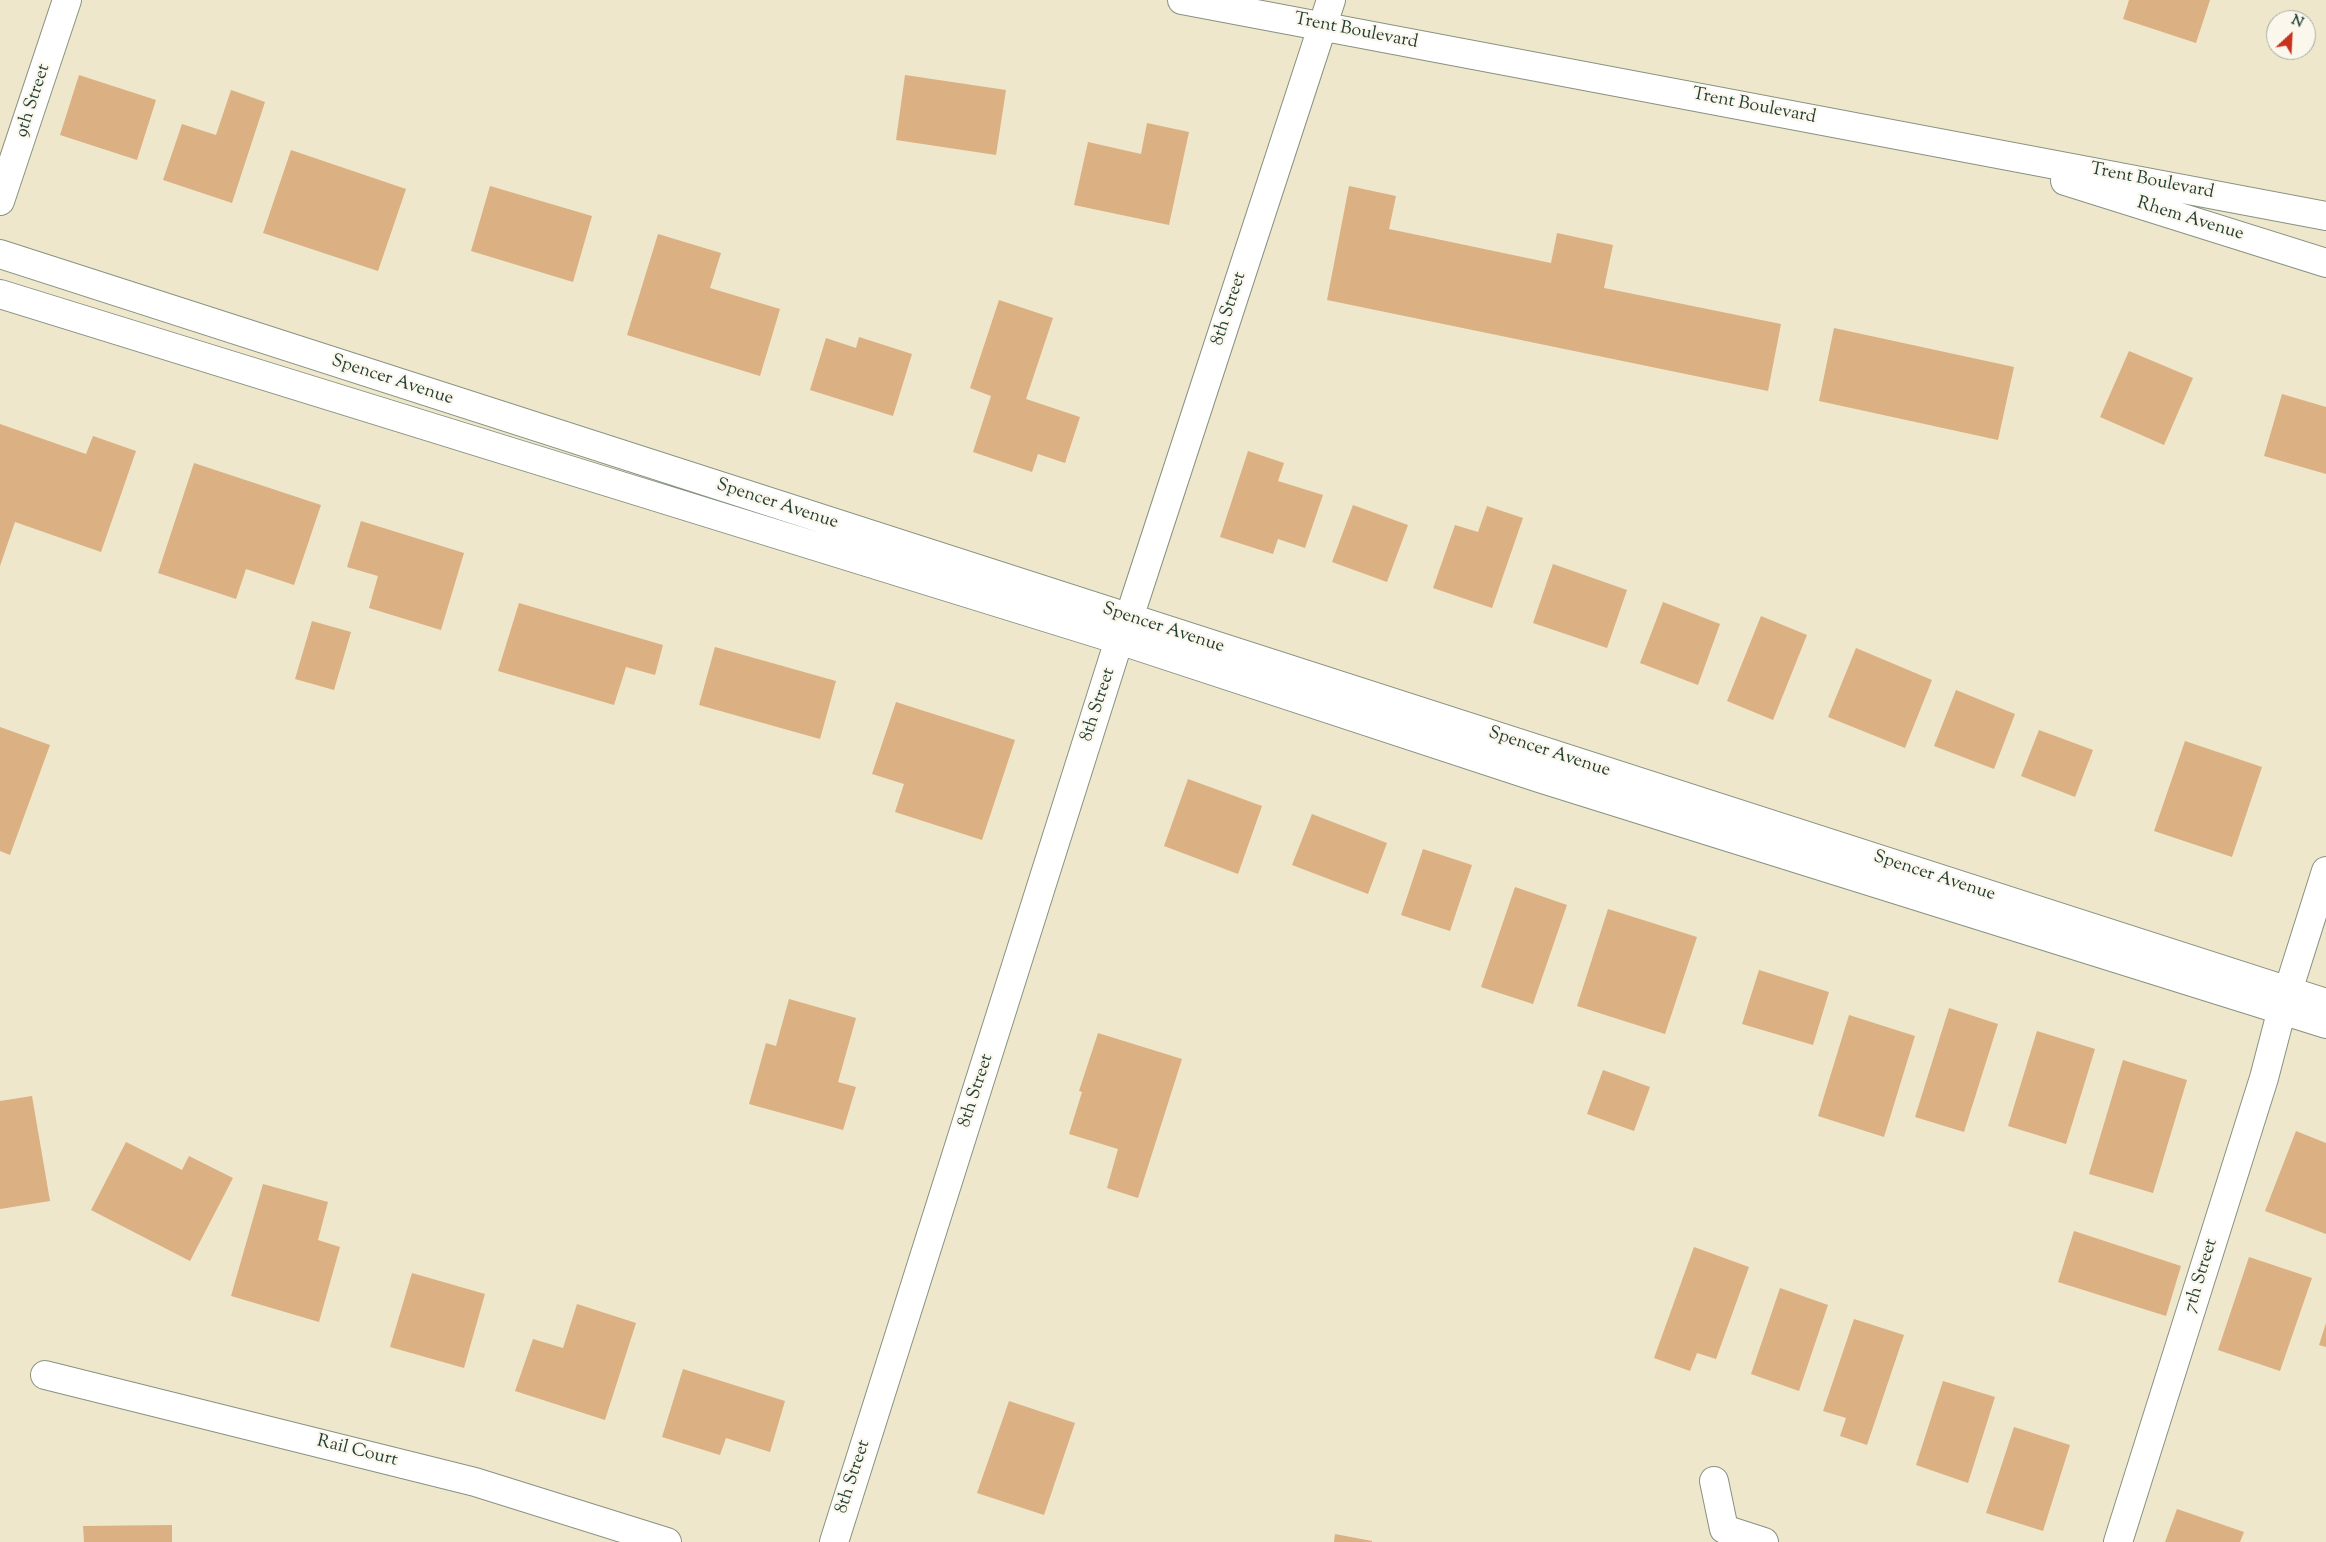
<!DOCTYPE html>
<html>
<head>
<meta charset="utf-8">
<style>
  body { margin:0 }
  #map { position:relative; width:2326px; height:1542px; overflow:hidden; background:#efe7cb; font-family:"Sorts Mill Goudy",serif }
  canvas { display:block }
  .north { position:absolute; left:2266px; top:10px; width:50px; height:50px; box-sizing:border-box; background:#fbf7ec; border:1px solid #a3ada2; border-radius:50%; rotate:25deg; font-size:14px; font-weight:700; line-height:20px; text-align:center; color:#1f3d34 }
  .north::after { content:''; display:block; margin:auto; width:18px; height:22px; background:#c8321e; clip-path:polygon(50% 0,100% 100%,50% 72%,0 100%) }
</style>
</head>
<body>
<div id="map">
<canvas width="2326" height="1542"></canvas>
<div class="north">N</div>
</div>
<script>
const ctx = document.querySelector('canvas').getContext('2d');
ctx.lineJoin = 'round';
function paint(path, color) {
  ctx.fillStyle = color;
  ctx.fill(path, 'evenodd');
}
function trace(path, color, width, dash) {
  ctx.strokeStyle = color;
  ctx.lineWidth = width;
  ctx.lineCap = dash ? 'butt' : 'round';
  ctx.setLineDash(dash || []);
  ctx.stroke(path);
}
function drawText(font, color, halo, rows, align = 'center') {
  ctx.font = font + ' "Sorts Mill Goudy",serif';
  ctx.lineWidth = 4.5;
  ctx.setLineDash([]);
  ctx.textBaseline = 'middle';
  ctx.strokeStyle = halo;
  ctx.fillStyle = color;
  for (const [text, x, y, turn = 0] of rows) {
    ctx.save();
    ctx.translate(x, y);
    ctx.rotate((+turn || 0) * Math.PI / 180);
    ctx.textAlign = isNaN(turn) ? turn : align;
    if (halo) ctx.strokeText(text, 0, 0);
    ctx.fillText(text, 0, 0);
    ctx.restore();
  }
}
const building = new Path2D(`
  M2129,0H2210L2196,43L2123,19Z
  M79,75L156,100L137,160L60,135Z
  M905,75L1006,90L996,155L896,140Z
  M231,90L265,102L232,203L163,180L182,124L216,135Z
  M1147,123L1189,132L1169,225L1074,205L1088,142L1141,154Z
  M291,150L406,189L378,271L263,233Z
  M490,186L592,216L573,282L471,251Z
  M1349,186L1396,196L1389,229L1551,263L1557,233L1613,245L1604,288L1781,324L1768,391L1327,300Z
  M658,234L721,253L710,288L780,309L760,376L627,335Z
  M999,300L1053,318L1026,399L1080,417L1065,463L1038,454L1032,472L973,452L991,396L970,388Z
  M1834,328L2014,367L1998,440L1819,401Z
  M859,337L912,354L893,416L810,390L826,338L856,348Z
  M2129,351L2193,378L2164,445L2100,417Z
  M2282,394L2326,407V474L2264,456Z
  M0,424L86,454L93,436L136,451L101,552L15,522L0,566Z
  M1248,451L1284,463L1278,481L1323,495L1305,548L1278,539L1273,554L1220,537Z
  M194,463L321,505L294,585L246,569L236,599L158,573Z
  M1353,505L1408,525L1387,582L1332,562Z
  M1487,506L1523,518L1492,608L1433,588L1455,525L1478,532Z
  M361,521L464,553L441,630L369,608L378,576L347,567Z
  M1553,564L1627,590L1607,648L1533,623Z
  M1663,602L1720,624L1698,685L1640,663Z
  M519,603L663,645L655,675L626,667L614,705L498,671Z
  M1761,616L1807,635L1773,720L1727,701Z
  M312,621L351,632L334,690L295,679Z
  M715,647L836,681L820,739L699,705Z
  M1856,648L1932,680L1905,748L1828,717Z
  M1956,690L2015,714L1994,769L1934,746Z
  M896,702L1015,740L982,840L895,812L904,784L872,774Z
  M0,727L50,745L10,855L0,851Z
  M2039,730L2093,750L2075,797L2021,776Z
  M2185,741L2262,767L2232,857L2154,831Z
  M1188,779L1262,806L1238,874L1164,846Z
  M1312,814L1387,843L1368,894L1292,865Z
  M1423,849L1472,865L1450,931L1401,915Z
  M1515,887L1567,905L1533,1004L1481,987Z
  M1608,909L1697,937L1665,1034L1577,1006Z
  M1759,970L1829,992L1813,1045L1742,1024Z
  M789,999L856,1018L838,1082L856,1087L843,1130L749,1104L766,1043L776,1046Z
  M1949,1008L1998,1024L1964,1132L1915,1117Z
  M1849,1015L1915,1036L1884,1137L1818,1116Z
  M2037,1031L2095,1049L2066,1144L2008,1126Z
  M1098,1033L1182,1059L1138,1198L1107,1188L1118,1149L1069,1134L1082,1092L1079,1091Z
  M2123,1060L2187,1080L2153,1193L2089,1174Z
  M1603,1070L1650,1087L1634,1131L1587,1114Z
  M32,1096L50,1201L0,1209V1101Z
  M2296,1131L2326,1143V1234L2265,1211Z
  M126,1142L182,1170L189,1156L233,1178L190,1261L91,1210Z
  M263,1184L328,1202L318,1240L340,1247L319,1322L231,1296Z
  M2074,1231L2181,1266L2166,1316L2058,1282Z
  M1694,1247L1749,1267L1716,1359L1697,1353L1690,1371L1654,1358Z
  M2249,1257L2312,1278L2280,1371L2218,1350Z
  M412,1273L485,1294L464,1368L390,1347Z
  M1780,1288L1828,1305L1799,1391L1751,1374Z
  M577,1304L636,1323L605,1420L515,1391L533,1339L563,1348Z
  M1854,1319L1904,1335L1867,1445L1840,1436L1846,1418L1823,1411Z
  M2326,1323V1347L2319,1345Z
  M683,1369L785,1401L770,1452L726,1438L720,1455L662,1437Z
  M1943,1381L1995,1397L1968,1483L1916,1465Z
  M1009,1401L1075,1423L1044,1515L977,1493Z
  M2014,1427L2070,1445L2043,1531L1986,1513Z
  M2177,1509L2244,1532L2240,1542H2165Z
  M172,1525V1542H84L83,1526Z
  M1335,1534L1372,1541V1542H1334Z`);
const minor = new Path2D(`
  M1182,0L2326,216
  M2065,181L2326,263
  M0,201L67,0
  M0,254L2326,1003
  M0,294L1119,640L1539,778L2326,1024
  M1129,618L1331,0
  M2288,991L2326,871
  M45,1375L475,1482L667,1542
  M1714,1481L1724,1529L1764,1542
  M834,1542L1119,640
  M2118,1542L2264,1078L2282,1009`);
const streetNames = [
  ["Trent Boulevard",1356,32,11],
  ["9th Street",34,101,-72],
  ["Trent Boulevard",1754,107,11],
  ["Trent Boulevard",2152,182,11],
  ["Rhem Avenue",2190,220,17],
  ["8th Street",1230,309,-72],
  ["Spencer Avenue",392,381,18],
  ["Spencer Avenue",777,505,18],
  ["Spencer Avenue",1163,629,18],
  ["8th Street",1099,705,-72],
  ["Spencer Avenue",1549,753,18],
  ["Spencer Avenue",1934,877,18],
  ["8th Street",977,1091,-72],
  ["7th Street",2202,1276,-73],
  ["Rail Court",357,1452,14],
  ["8th Street",854,1477,-72]
];
paint(building, '#dbb082');
trace(minor, '#879280', 30);
trace(minor, '#fff', 28);
drawText('18px', '#1f3d34', '#fbf7ec', streetNames);
</script>
</body>
</html>
